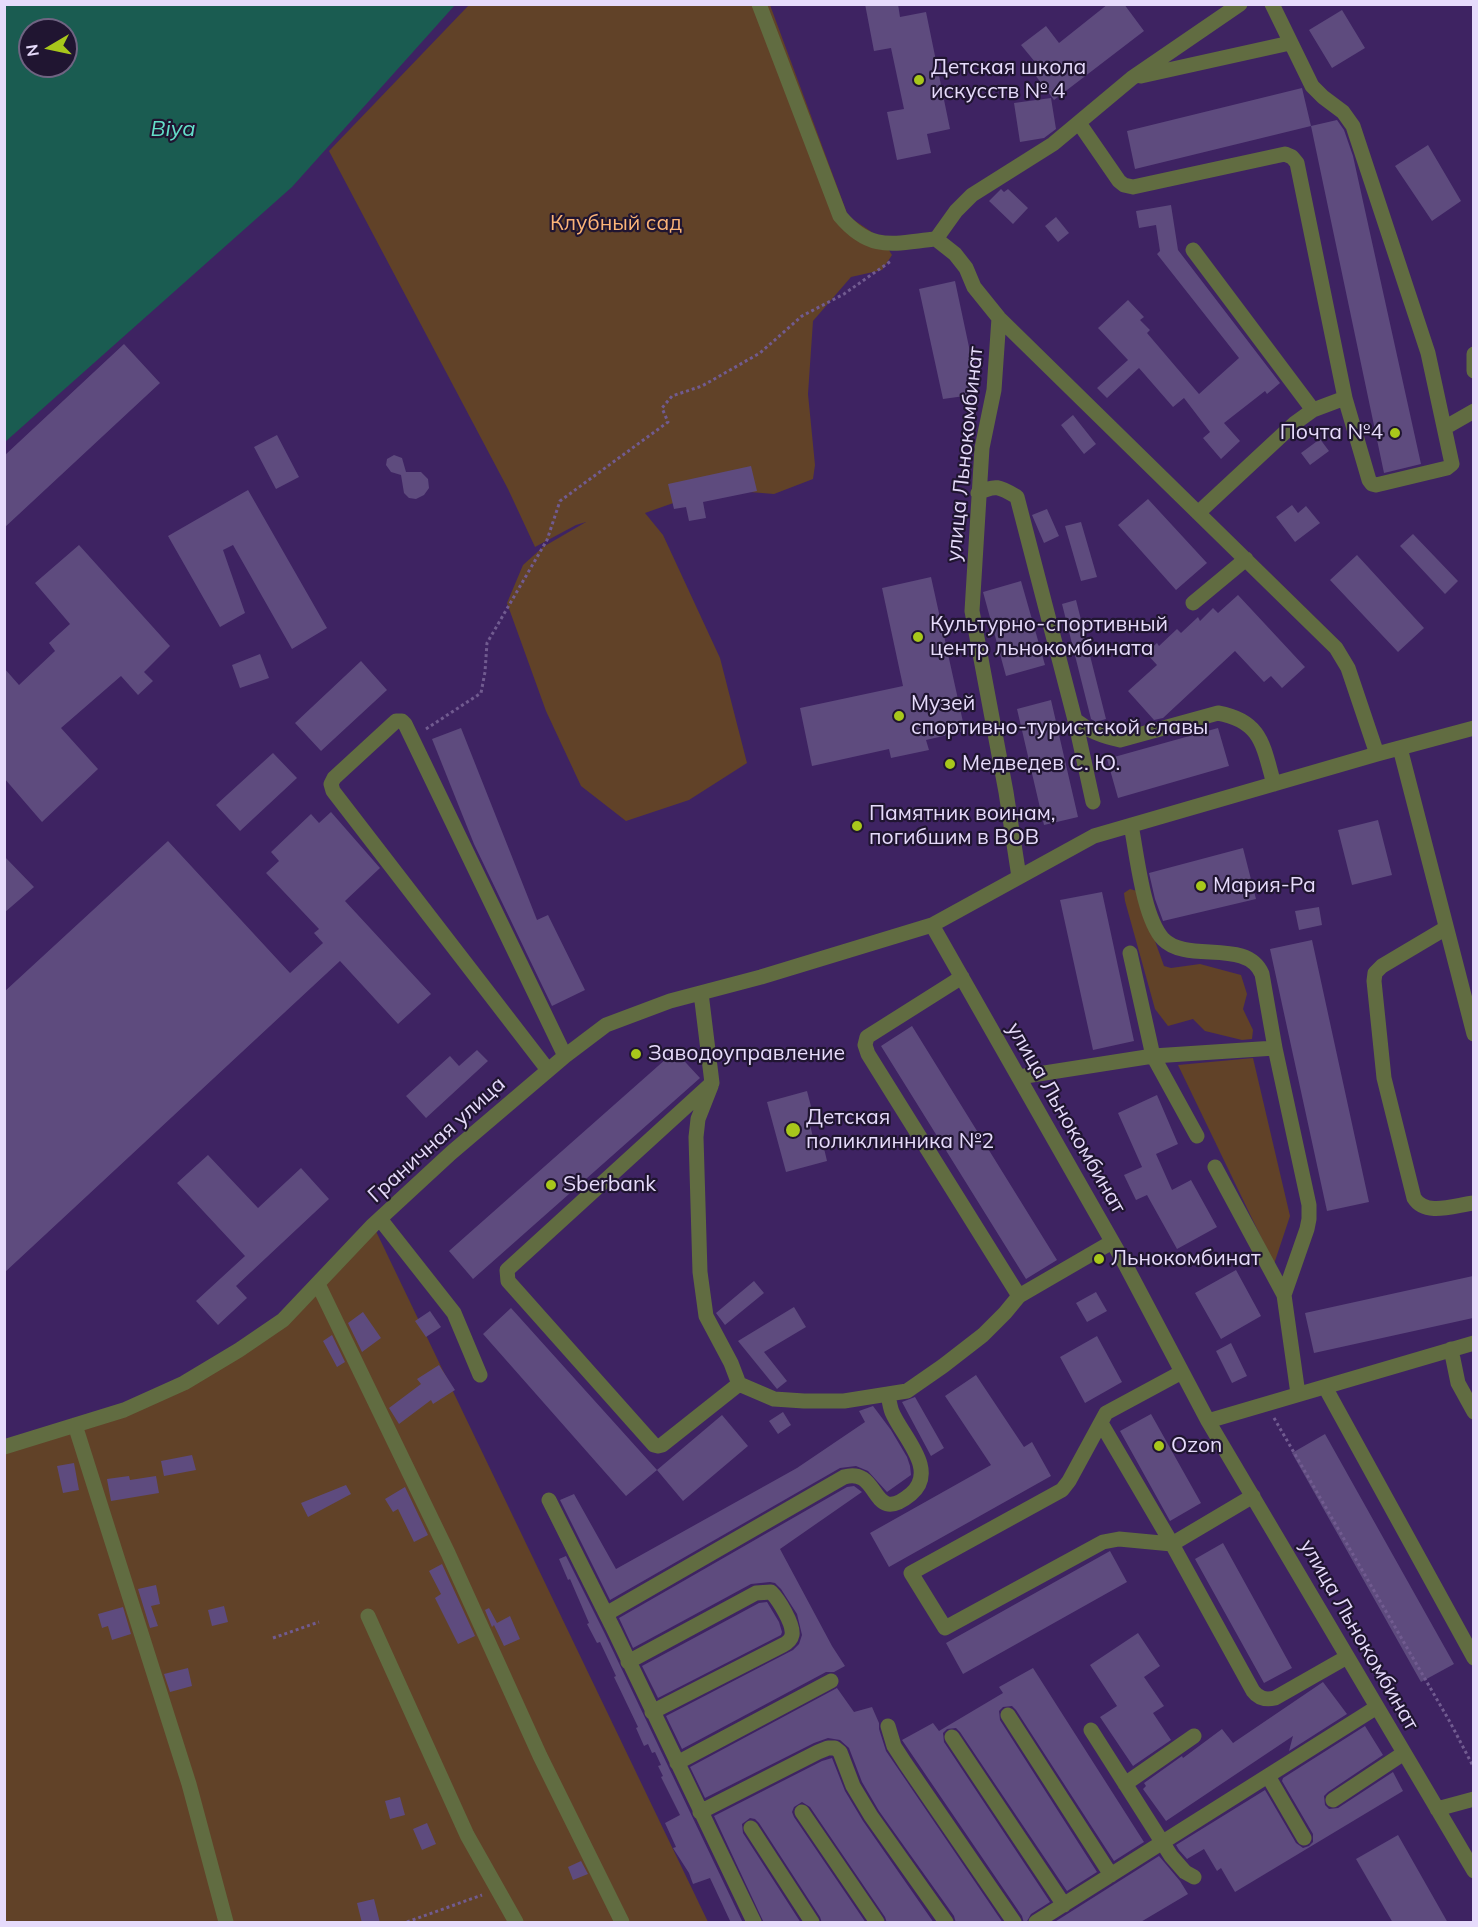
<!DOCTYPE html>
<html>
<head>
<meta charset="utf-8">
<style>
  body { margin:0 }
  #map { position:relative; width:1478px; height:1927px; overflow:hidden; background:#3e2362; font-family:Mulish,sans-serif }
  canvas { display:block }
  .frame { position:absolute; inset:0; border:6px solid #e6dbfb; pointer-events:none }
  .north { position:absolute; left:18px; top:18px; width:60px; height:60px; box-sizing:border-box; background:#201531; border:2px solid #6f6482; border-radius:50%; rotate:261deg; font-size:16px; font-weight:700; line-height:24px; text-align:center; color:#e6dbfb }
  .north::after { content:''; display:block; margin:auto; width:21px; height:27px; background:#a8c71b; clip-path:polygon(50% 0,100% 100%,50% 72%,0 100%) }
</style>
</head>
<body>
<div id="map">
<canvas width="1478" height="1927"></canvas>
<div class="frame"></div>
<div class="north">N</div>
</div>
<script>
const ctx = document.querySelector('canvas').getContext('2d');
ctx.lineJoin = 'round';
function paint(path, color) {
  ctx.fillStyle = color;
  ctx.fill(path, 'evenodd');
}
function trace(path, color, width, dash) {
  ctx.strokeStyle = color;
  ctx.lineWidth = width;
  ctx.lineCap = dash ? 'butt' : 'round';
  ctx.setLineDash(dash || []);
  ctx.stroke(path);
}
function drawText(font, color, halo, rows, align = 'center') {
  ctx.font = font + ' Mulish,sans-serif';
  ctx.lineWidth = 4.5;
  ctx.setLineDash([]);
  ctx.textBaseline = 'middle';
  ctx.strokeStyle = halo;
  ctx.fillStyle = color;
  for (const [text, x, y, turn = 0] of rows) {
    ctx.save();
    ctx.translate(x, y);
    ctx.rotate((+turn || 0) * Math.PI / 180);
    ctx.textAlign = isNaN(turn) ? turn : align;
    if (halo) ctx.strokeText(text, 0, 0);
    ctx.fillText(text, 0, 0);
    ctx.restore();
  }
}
const green = new Path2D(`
  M469,5H770L848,216L882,239L892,255L882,270L851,277L813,321L808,394L815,465L813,479L774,494L713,489L645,513L663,535L720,658L747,763L689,800L626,821L581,786L546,711L507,603L523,565L543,547L586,522L576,525L535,547L508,489L329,151Z
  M1130,889L1137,891L1164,966L1171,968L1200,964L1241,975L1247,994L1243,1009L1253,1030L1252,1039L1242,1040L1205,1031L1193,1019L1168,1026L1155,1009L1125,901L1124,893Z
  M1253,1058L1290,1216L1274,1264L1178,1065Z
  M373,1225L708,1922H5L4,1447L124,1410L283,1320Z`);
const water = new Path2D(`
  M5,4H455V5L292,187L5,442ZM30,30H66V66H30Z`);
const building = new Path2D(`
  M865,4H898L900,17L926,12L950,129L927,134L931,153L897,160L887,112L904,109L891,48L874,51Z
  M1108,4H1124L1144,31L1054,100L1029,67L1035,62L1021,45L1046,26L1059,43Z
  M1342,10L1365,48L1332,68L1309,30Z
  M1302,88L1311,126L1135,169L1127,131Z
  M1051,98L1056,129L1044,138L1020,142L1014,103Z
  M1337,120L1344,130L1353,156L1421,464L1384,473L1311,126Z
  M1428,145L1461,201L1432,221L1395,166Z
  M1001,189L1004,192L1008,189L1028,208L1013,224L989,201Z
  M1171,205L1178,250L1280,383L1267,394L1265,391L1224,423L1240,441L1221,459L1203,438L1210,432L1184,398L1173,407L1139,368L1107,398L1097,388L1128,360L1098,328L1128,300L1144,317L1140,320L1150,330L1147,333L1199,394L1239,358L1157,254L1160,251L1156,225L1139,228L1136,211Z
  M1056,217L1069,233L1058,242L1045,226Z
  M955,281L979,394L943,399L919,289Z
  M124,344L160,383L4,528V456Z
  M1073,415L1096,444L1084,454L1061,425Z
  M277,435L299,477L276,489L254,447Z
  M1320,439L1329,451L1310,465L1301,453Z
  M394,455L402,458L406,472H421L428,479L429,488L424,495L416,499L409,498L404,493L401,475L391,472L386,465L387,459Z
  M751,466L757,491L703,502L706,518L689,521L686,507L674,509L668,484Z
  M248,490L327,628L292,649L233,545L223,550L245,613L220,627L168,536Z
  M1148,499L1207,563L1176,590L1118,525Z
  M1292,505L1298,513L1306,506L1320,523L1295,542L1276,517Z
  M1047,509L1059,536L1044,543L1032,515Z
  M1081,522L1097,577L1081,581L1065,526Z
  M1413,534L1458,581L1445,594L1400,546Z
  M79,545L170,646L144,672L153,681L138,695L121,676L61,728L98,769L42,822L4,778V668L19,685L55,651L49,643L70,624L35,583Z
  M1357,555L1424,628L1398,652L1330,580Z
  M931,577L965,731L926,740L929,750L891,758L889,749L812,766L800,708L903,686L882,588Z
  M1021,581L1045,665L1006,676L983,592Z
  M1238,595L1305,667L1282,688L1271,676L1264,682L1235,651L1163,718L1154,720L1128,691L1157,665L1146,653L1157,643L1159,646L1177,629L1181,633L1198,617L1200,621L1213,608L1218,613Z
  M1076,600L1106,719L1096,722L1091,719L1062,604Z
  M260,654L269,678L240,688L232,665Z
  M361,661L387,690L321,751L295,723Z
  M1051,700L1078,817L1044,825L1017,709Z
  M461,728L537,920L548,915L585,990L552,1006L474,844L432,739Z
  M1218,728L1229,766L1118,798L1107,759Z
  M273,753L297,778L240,831L216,805Z
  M331,812L380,868L345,901L431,994L398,1024L340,961L4,1273V992L168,841L290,973L323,943L314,933L319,929L266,873L279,861L271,852L311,814L319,823Z
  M1378,820L1392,875L1352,885L1338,830Z
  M1243,848L1256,899L1163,921L1155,899L1149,873Z
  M4,856L34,887L4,913Z
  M1102,892L1134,1041L1093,1050L1060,900Z
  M1319,907L1322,925L1299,930L1295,911Z
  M1312,940L1369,1202L1327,1211L1270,949Z
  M912,1026L1057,1260L1026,1279L881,1046Z
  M477,1050L488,1061L426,1118L406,1096L450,1056L459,1066Z
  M675,1051L700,1078L473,1279L449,1251Z
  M807,1091L813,1114L808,1116L815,1146L823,1144L827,1161L786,1172L767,1102Z
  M1157,1095L1178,1144L1156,1154L1172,1190L1191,1180L1217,1227L1177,1249L1147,1195L1136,1200L1124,1175L1142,1167L1118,1113Z
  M208,1155L258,1208L301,1168L329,1199L236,1286L247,1298L218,1325L196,1301L245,1256L177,1183Z
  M1236,1270L1261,1316L1221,1339L1195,1293Z
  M1473,1276V1318L1314,1353L1305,1313Z
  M754,1281L764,1293L725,1325L716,1313Z
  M1096,1292L1107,1311L1087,1322L1076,1303Z
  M794,1307L806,1327L764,1352L787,1381L777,1389L738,1341Z
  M511,1308L657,1470L626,1496L483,1334Z
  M430,1311L441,1327L426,1337L415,1321Z
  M363,1312L381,1338L362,1352L348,1323Z
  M332,1335L345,1362L337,1367L323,1341Z
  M1097,1336L1122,1382L1085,1403L1060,1357Z
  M1231,1343L1247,1376L1232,1383L1216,1351Z
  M439,1365L455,1390L433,1404L431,1400L399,1424L389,1408L421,1384L417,1379Z
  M976,1375L1024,1447L1032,1442L1051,1476L889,1567L870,1533L991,1465L945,1396Z
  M915,1397L944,1448L931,1456L902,1402Z
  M873,1406L891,1430L907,1457L910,1466L911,1475L887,1492L868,1471L856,1466L840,1468L610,1600L560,1500L574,1494L616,1569L797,1468L865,1422L859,1411Z
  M783,1412L791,1425L778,1434L769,1421Z
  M1151,1414L1201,1503L1170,1521L1120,1431Z
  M722,1415L748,1446L683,1501L657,1470Z
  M1325,1434L1454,1664L1421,1682L1292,1453Z
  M192,1455L196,1470L164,1476L161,1461Z
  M74,1463L79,1490L63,1493L57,1466Z
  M129,1476L130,1480L156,1476L159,1493L111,1501L107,1479Z
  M346,1485L351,1494L308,1517L301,1503Z
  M854,1486L862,1492L780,1549L832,1646L845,1666L834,1672H826L682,1749L666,1716L793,1650L799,1644L802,1635L797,1614L781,1589L775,1583L770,1582L751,1584L633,1648L619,1618L847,1487Z
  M405,1487L428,1535L414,1542L398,1509L393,1512L385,1499Z
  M1223,1543L1292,1668L1264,1683L1195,1559Z
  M1110,1551L1127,1582L963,1674L946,1643Z
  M566,1556L605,1634L743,1923H731L710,1878L693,1884L689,1873L673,1848L676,1847L665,1823L680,1815L661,1777L663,1776L658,1766L661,1765L655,1752L652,1753L648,1744L644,1746L636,1728L638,1727L614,1677L616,1676L600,1642L597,1643L587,1624L589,1623L570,1579L568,1580L559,1559Z
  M442,1564L475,1636L458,1644L435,1598L441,1594L429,1571Z
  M156,1585L160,1604L151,1606L158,1626L150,1628L138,1589Z
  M767,1602L779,1622L782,1632L781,1635L658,1698L642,1666L759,1603Z
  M224,1606L228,1622L212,1626L208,1610Z
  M123,1607L131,1634L112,1640L108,1626L102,1628L98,1614Z
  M489,1608L497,1623L510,1616L520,1639L504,1646L494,1625L492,1627L485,1610Z
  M1138,1633L1160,1666L1144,1677L1164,1706L1153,1713L1171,1740L1133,1766L1100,1717L1117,1706L1090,1665Z
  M188,1668L192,1686L170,1692L164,1674Z
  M1033,1668L1144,1842L1114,1861L1016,1710L1012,1706L1003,1707L999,1711L1000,1720L1097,1872L1067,1891L960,1732L956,1728L947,1729L943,1733L944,1742L1050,1902L1031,1914L1026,1923H1024L1022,1916L902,1740L933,1723L939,1731L1003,1693L999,1687Z
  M1323,1682L1347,1714L1289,1751L1293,1736L1166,1821L1143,1789L1146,1786L1144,1783L1182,1756L1183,1758L1222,1729L1233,1743Z
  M837,1688L854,1712L872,1707L879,1723V1729L886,1751L1003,1923H956L954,1916L879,1811L862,1782L849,1748L840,1740L828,1738L814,1743L705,1798L690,1767Z
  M1365,1726L1383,1755L1328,1792L1324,1796L1325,1805L1329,1809L1338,1808L1393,1772L1403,1791L1235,1892L1221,1868L1217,1871L1204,1849L1187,1859L1179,1850L1176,1845L1265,1790L1296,1843L1303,1848L1309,1846L1313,1842V1834L1282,1781L1283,1778Z
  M832,1758L845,1791L863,1821L934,1923H887L885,1917L810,1807L802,1802L794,1807L792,1812L794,1817L866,1923H822L820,1917L759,1823L755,1819L750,1818L742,1824L743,1833L801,1923H764L714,1816L822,1761Z
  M400,1797L405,1815L390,1819L385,1801Z
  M427,1823L436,1844L422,1850L413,1829Z
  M1398,1835L1448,1923H1393L1356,1859Z
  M1159,1856L1180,1881L1188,1894L1139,1923H1053Z
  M581,1861L588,1874L573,1880L568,1867Z
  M374,1899L380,1923H362L357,1903Z`);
const path = new Path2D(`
  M426,729L481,693L485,672L487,643L547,540L560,501L668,422L662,408L672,396L702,386L760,353L802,316L844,294L891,261
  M1274,1418L1450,1722L1474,1768
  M273,1638L319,1622
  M407,1922L482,1895`);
const minor = new Path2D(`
  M759,4L840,216C871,253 894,243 936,239
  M1240,4L1132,78L1053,144L972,195L956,211L936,239L955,254L966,268L974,287L999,318L1336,648L1348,668L1377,754
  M1141,76L1290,43
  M1079,123L1119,181L1124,185L1133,187L1285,154L1292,157L1297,163L1345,398
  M1193,250L1313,410
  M999,318L994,390L982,448L972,611L1006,792L1019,877
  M1474,354V371
  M1446,427L1474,411
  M978,493C996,484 1000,487 1017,497L1075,720C1089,731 1102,736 1120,740L1218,713C1262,721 1263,746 1274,784
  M1198,513L1295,423L1313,410L1345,398L1369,480L1372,484L1376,485L1447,468L1452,464L1428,353L1353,126L1343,112L1323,97L1312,86L1272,4
  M1193,603L1246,559
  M1075,720L1093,802
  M1400,748L1474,1034
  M1131,825C1137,855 1143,917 1163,939C1187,964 1247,938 1262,974L1275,1048
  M932,925L1125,1264L1208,1421L1474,1871
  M1446,928L1382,966L1375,973L1374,981L1384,1078L1414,1198C1426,1217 1455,1205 1474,1203
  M1130,953L1153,1056L1197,1136
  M962,977L867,1037L865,1045L868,1054L1019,1296
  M701,993L712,1083L507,1270L508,1281L654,1445L658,1446L662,1445L739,1384L774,1399L804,1401H844L907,1391L943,1366L983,1335L1005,1313L1019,1296L1112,1242
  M548,1070L333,791L331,784L334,778L396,721H402L405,724L565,1056
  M1019,1077L1153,1056L1275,1048L1309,1205V1219L1307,1229L1284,1295L1298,1394
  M711,1086L698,1119L696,1137L700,1272L706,1316L731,1363L739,1384
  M1215,1167L1284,1295
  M380,1219L454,1313L480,1375
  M318,1284L448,1553L540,1756L622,1922
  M1451,1349L1458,1383L1474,1412
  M1182,1372L1106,1413L1069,1481L1062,1490L911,1573L945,1628L1103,1542L1119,1539L1172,1544L1253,1691C1259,1699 1266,1700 1275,1698L1347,1657
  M1325,1387L1474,1658
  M1208,1421L1474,1343
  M1101,1423L1172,1544L1253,1496
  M75,1425L189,1784L226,1922
  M4,1447L124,1410L184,1383L239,1350L283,1320L373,1225L451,1153L565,1056L606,1025L670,1001L761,977L932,925L1094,836L1377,754L1474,728
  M549,1500L614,1630L754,1922
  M606,1614L844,1477C881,1466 870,1528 911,1494C939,1470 902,1436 892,1412C890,1407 889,1400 888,1394
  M368,1616L467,1835L516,1922
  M628,1662L756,1593L771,1592C778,1599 794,1624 792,1635C791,1640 787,1643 783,1645L652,1712
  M1008,1715L1111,1875
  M888,1726L894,1746L905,1763L1014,1922
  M1091,1730L1171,1856L1185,1872L1194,1877
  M952,1737L1064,1905
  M677,1763L831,1681
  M1268,1776L1304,1838
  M1125,1784L1194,1736
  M1333,1800L1404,1753
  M1437,1809L1474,1799
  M700,1812L818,1752L828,1748H835L840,1752L853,1786L871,1816L946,1922
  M802,1812L877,1922
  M751,1828L812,1922
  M1036,1922L1377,1707`);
const markers = [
  [919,80,6,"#a8c71b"],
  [1395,433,6,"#a8c71b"],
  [918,637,6,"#a8c71b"],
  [899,716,6,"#a8c71b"],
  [950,764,6,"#a8c71b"],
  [857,826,6,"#a8c71b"],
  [1201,886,6,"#a8c71b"],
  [636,1054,6,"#a8c71b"],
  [793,1130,8,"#a8c71b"],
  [551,1185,6,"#a8c71b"],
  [1099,1259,6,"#a8c71b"],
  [1159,1446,6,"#a8c71b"]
];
const poiNames = [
  ["Детская школа",931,68],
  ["искусств № 4",931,92],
  ["Почта №4",1383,433,"right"],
  ["Культурно-спортивный",930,625],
  ["центр льнокомбината",930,649],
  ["Музей",911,704],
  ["спортивно-туристской славы",911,728],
  ["Медведев С. Ю.",962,764],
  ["Памятник воинам,",869,814],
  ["погибшим в ВОВ",869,838],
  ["Мария-Ра",1213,886],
  ["Заводоуправление",648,1054],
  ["Детская",806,1118],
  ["поликлинника №2",806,1142],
  ["Sberbank",563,1185],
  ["Льнокомбинат",1111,1259],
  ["Ozon",1171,1446]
];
const parkNames = [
  ["Клубный сад",616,224]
];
const streetNames = [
  ["улица Льнокомбинат",965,454,-84],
  ["улица Льнокомбинат",1066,1118,60],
  ["Граничная улица",437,1140,-42],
  ["улица Льнокомбинат",1359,1635,60]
];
const waterNames = [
  ["Biya",173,129]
];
paint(green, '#614228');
paint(water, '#1a5c51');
paint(building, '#5e4b7e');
trace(path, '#715b90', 3, [3, 3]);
trace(minor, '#616c41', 15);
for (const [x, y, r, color] of markers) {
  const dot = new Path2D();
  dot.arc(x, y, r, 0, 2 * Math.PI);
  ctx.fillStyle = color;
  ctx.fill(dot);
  trace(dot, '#201531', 2);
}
drawText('21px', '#e6dbfb', '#201531', poiNames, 'left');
drawText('21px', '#fcb478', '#201531', parkNames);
drawText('21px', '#e6dbfb', '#201531', streetNames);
drawText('italic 22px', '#64dec9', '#201531', waterNames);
</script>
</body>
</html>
